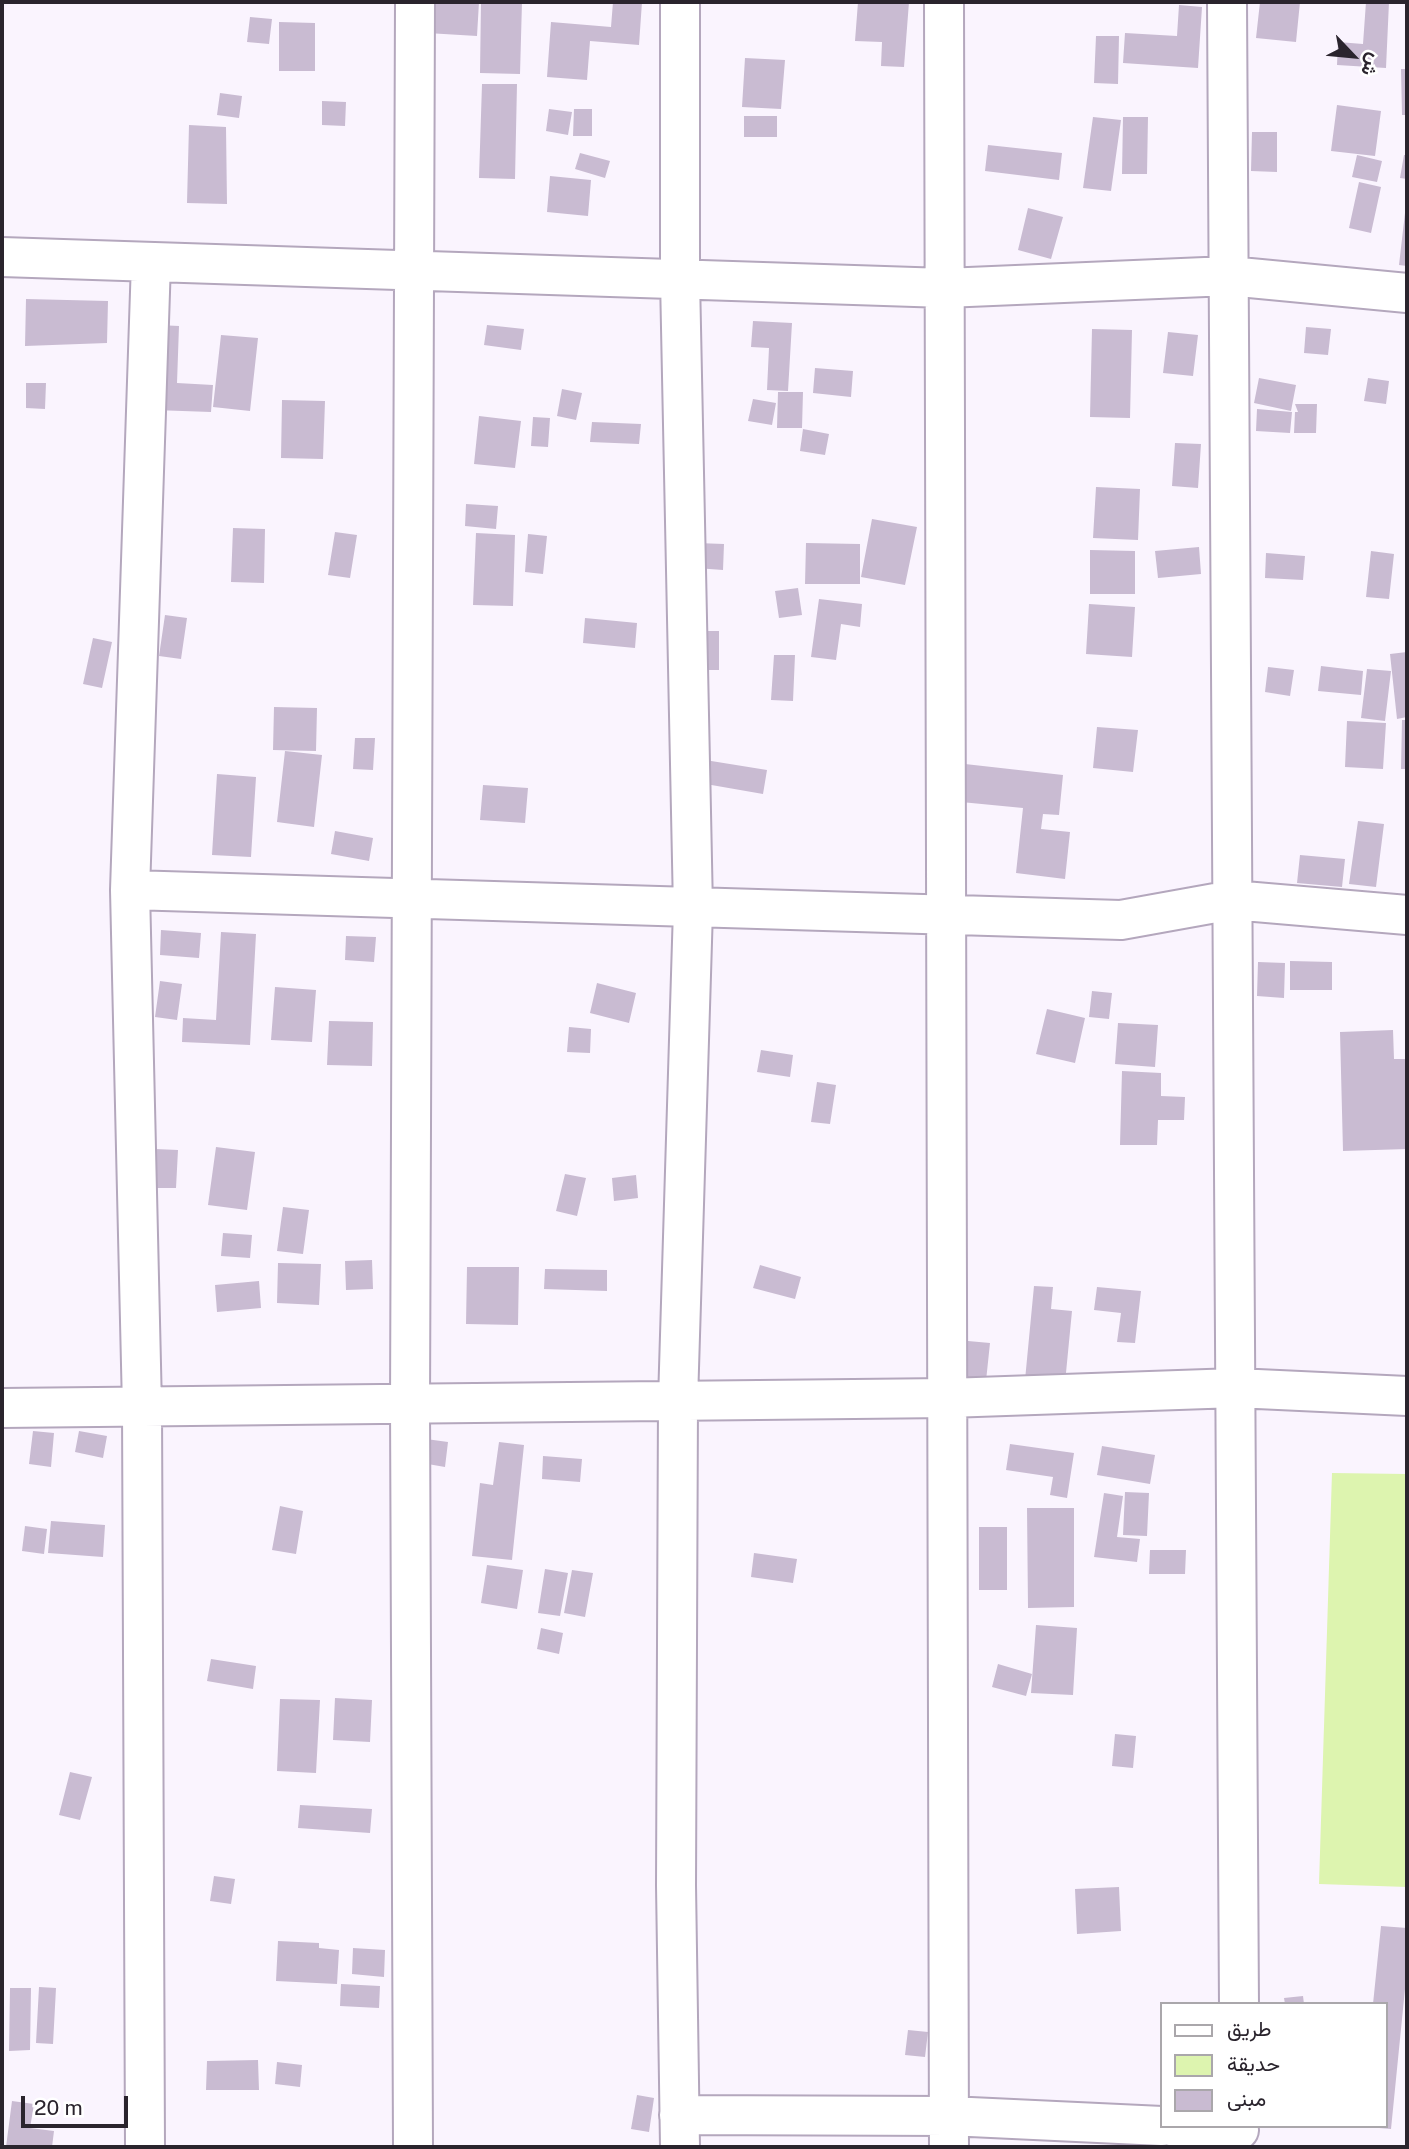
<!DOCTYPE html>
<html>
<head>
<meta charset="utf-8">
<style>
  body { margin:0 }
  #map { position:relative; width:1409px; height:2149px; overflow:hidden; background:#faf4fe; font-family:"Public Sans",Vazirmatn,sans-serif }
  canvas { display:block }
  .frame { position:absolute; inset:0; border:4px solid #2a242d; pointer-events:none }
  .legend { position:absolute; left:1160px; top:2002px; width:228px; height:126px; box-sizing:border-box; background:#fff; border:2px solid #aaa7ab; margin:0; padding:9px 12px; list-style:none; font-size:21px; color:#2a242d }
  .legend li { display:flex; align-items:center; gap:14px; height:35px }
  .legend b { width:35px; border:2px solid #aaa7ab }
  .north { position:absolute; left:1318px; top:21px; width:70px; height:70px; -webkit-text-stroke:5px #fff; paint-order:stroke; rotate:116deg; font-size:19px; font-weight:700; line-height:28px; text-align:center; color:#2a242d }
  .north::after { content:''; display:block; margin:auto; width:24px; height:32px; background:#2a242d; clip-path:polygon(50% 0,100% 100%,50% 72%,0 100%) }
  .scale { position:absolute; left:21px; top:2096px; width:107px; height:32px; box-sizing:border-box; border:4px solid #2a242d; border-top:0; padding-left:9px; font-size:21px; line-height:24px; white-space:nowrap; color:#2a242d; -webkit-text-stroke:5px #fff; paint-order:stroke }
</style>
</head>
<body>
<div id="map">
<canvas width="1409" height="2149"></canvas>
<div class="frame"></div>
<ul class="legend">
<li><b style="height:9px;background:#fff"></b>طريق</li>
<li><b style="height:19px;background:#ddf4af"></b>حديقة</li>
<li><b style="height:19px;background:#c9bbd2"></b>مبنى</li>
</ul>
<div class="north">ش</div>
<div class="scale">20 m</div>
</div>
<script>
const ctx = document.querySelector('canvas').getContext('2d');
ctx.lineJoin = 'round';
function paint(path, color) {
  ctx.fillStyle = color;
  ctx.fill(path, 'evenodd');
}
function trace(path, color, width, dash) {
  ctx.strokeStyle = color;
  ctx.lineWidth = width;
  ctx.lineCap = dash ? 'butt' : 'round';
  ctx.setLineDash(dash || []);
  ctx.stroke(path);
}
const green = new Path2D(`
  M1332,1473L1407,1474V1887L1319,1884Z`);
const building = new Path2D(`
  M429,2H479L477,36L427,33Z
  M481,2H522L520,74L480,73Z
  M613,2H642L639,45L590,41L587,80L547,77L551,22L611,27Z
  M858,2H909L904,67L881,66L882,42L855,41Z
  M1260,2H1300L1296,42L1256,38Z
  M1366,2H1389L1386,68L1337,65L1338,42L1363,44Z
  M1179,5L1202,7L1198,68L1123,63L1125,33L1177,36Z
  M250,17L272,19L269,44L247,42Z
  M279,22L315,23V71H279Z
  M1096,36H1119L1118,84L1094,83Z
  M745,58L785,60L781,109L742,107Z
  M1401,69H1407V115H1402Z
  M482,84H517L515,179L479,178Z
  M220,93L242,96L239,118L217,115Z
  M322,101L346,102L345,126L322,125Z
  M1337,105L1381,111L1375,156L1331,151Z
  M549,109L572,112L568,135L546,131Z
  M574,109H592V136H573Z
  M744,116H777V137H744Z
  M1093,117L1121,120L1111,191L1083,188Z
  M1123,117H1148L1147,174H1122Z
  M189,125L226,127L227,204L187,203Z
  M1252,132H1277V172L1251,171Z
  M988,145L1062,153L1059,180L985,171Z
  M580,153L610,161L605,178L575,169Z
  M1357,155L1382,161L1377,182L1352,177Z
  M1404,155H1407V179L1400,178Z
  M550,176L591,180L588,216L547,212Z
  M1359,182L1381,187L1371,233L1349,228Z
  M1028,208L1063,217L1051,259L1018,250Z
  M1405,213H1407V266L1399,265Z
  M26,299L108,301L107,343L25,346Z
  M753,321L792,323L788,391L767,390L769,348L751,347Z
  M158,325L179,326L177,383L213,385L211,412L154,410Z
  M487,325L524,329L521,350L484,345Z
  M1306,327L1331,329L1328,355L1304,353Z
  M1092,329L1132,330L1130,418L1090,417Z
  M1168,332L1198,335L1193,376L1163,373Z
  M221,335L258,338L250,411L213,407Z
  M815,368L853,371L851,397L813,393Z
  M1259,378L1296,385L1291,411L1254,403Z
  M1368,378L1389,381L1386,404L1364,401Z
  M26,383H46L45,409L26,408Z
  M562,389L582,393L576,420L557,416Z
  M778,392H803L802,428H777Z
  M753,399L776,403L772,425L748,421Z
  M282,400L325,401L323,459L281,458Z
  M1295,404H1317L1316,433H1294L1295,412H1298Z
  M1257,409L1292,412L1290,433L1256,431Z
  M479,416L521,421L515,468L474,464Z
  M533,417L550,418L548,447L531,446Z
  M592,422L641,424L639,444L590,442Z
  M803,429L829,434L825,455L800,451Z
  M1175,443L1201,444L1198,488L1172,486Z
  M1096,487L1140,489L1138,540L1093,538Z
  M466,504L498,506L496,529L465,526Z
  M872,519L917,527L905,585L861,577Z
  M233,528L265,529L264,583L231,582Z
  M335,532L357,535L350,578L328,575Z
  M476,533L515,535L513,606L473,605Z
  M528,534L547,536L543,574L525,572Z
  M697,543L724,544L723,570L696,568Z
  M806,543L860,544V584H805Z
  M1199,547L1201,574L1158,578L1155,551Z
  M1090,550L1135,551V594H1090Z
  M1371,551L1394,554L1389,599L1366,597Z
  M1266,553L1305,556L1303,580L1265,578Z
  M798,588L802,615L779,618L775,591Z
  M819,599L862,604L860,627L841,624L836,660L811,657Z
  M1089,604L1135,607L1132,657L1086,654Z
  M165,615L187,618L181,659L159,656Z
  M585,618L637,623L635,648L583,643Z
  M699,631H719V670H698Z
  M93,638L112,642L102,688L83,684Z
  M1407,652V717L1397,719L1390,654Z
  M774,655H795L793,701L771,700Z
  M1321,666L1363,671L1361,695L1318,691Z
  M1268,667L1294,670L1290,696L1265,692Z
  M1367,669L1391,671L1385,721L1361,718Z
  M274,707L317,708L316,751L273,750Z
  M1402,720H1407V769H1401Z
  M1347,721L1386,723L1383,769L1345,767Z
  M1097,727L1138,730L1133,772L1093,768Z
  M355,738H375L373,770L353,769Z
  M285,751L322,755L314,827L277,822Z
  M705,760L767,770L763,794L700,783Z
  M965,764L1063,775L1059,815L1043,814L1041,829L1070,832L1065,879L1016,873L1023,808L961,802Z
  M217,774L256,777L251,857L212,855Z
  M483,785L528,788L525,823L480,820Z
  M1358,821L1384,824L1376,887L1349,884Z
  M335,831L373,838L369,861L331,854Z
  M1300,855L1345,859L1342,887L1297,883Z
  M161,930L201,933L199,958L160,955Z
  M221,932L256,934L250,1045L182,1042L183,1018L216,1020Z
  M346,936L376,937L374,962L345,960Z
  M1290,961L1332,962V990H1290Z
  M1258,962L1285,963L1284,998L1257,996Z
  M160,981L182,984L177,1020L155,1017Z
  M597,983L636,993L629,1023L590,1013Z
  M275,987L316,990L312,1042L271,1040Z
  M1092,991L1112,993L1109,1019L1089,1017Z
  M1047,1009L1085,1018L1075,1063L1036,1054Z
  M329,1021L373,1022L372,1066L327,1065Z
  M1118,1023L1158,1025L1155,1067L1115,1064Z
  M569,1027L591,1029L590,1053L567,1052Z
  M1393,1030L1394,1059H1407V1149L1343,1151L1340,1032Z
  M761,1050L793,1055L790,1077L757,1072Z
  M1122,1071L1161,1073V1096L1185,1097L1184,1120H1158L1157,1145H1120Z
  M817,1082L836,1085L830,1124L811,1122Z
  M216,1147L255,1152L247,1210L208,1205Z
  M155,1149L178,1150L176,1188H153Z
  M565,1174L586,1178L577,1216L556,1211Z
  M636,1175L638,1198L614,1201L612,1178Z
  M283,1207L309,1210L303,1254L277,1251Z
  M223,1233L252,1235L250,1258L221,1256Z
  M372,1260L373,1289L346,1290L345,1261Z
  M278,1263L321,1264L319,1305L277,1303Z
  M760,1265L801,1277L795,1299L753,1288Z
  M467,1267H519L518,1325L466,1324Z
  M545,1269L607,1270V1291L544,1289Z
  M259,1281L261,1308L217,1312L215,1285Z
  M1034,1286L1053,1287L1051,1309L1072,1311L1065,1383L1025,1380Z
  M1097,1287L1141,1291L1135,1343L1117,1342L1121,1313L1094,1310Z
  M968,1341L990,1343L986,1381L964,1379Z
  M33,1431L54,1433L51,1467L29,1464Z
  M79,1431L107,1436L103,1458L75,1452Z
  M426,1439L448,1442L445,1467L422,1463Z
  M499,1442L524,1445L512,1560L472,1556L480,1483L493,1485Z
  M1010,1444L1074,1453L1067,1498L1050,1495L1053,1477L1006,1470Z
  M1102,1446L1155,1455L1150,1484L1097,1475Z
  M543,1456L582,1459L580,1482L542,1479Z
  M1125,1492L1149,1493L1147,1536L1123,1535Z
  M1104,1493L1123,1496L1117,1537L1140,1539L1137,1562L1094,1557Z
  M280,1506L303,1511L296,1554L272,1550Z
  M1027,1508H1074V1607L1028,1608Z
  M51,1521L105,1525L103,1557L48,1553Z
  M25,1526L47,1529L44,1554L22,1551Z
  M979,1527H1007V1590H979Z
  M1150,1550H1186L1185,1574H1149Z
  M754,1553L797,1559L793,1583L751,1577Z
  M487,1565L523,1570L517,1609L481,1603Z
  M545,1569L568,1573L560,1616L538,1613Z
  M572,1570L593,1573L585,1617L564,1613Z
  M1036,1625L1077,1628L1073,1695L1031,1693Z
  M541,1628L563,1633L559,1654L537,1649Z
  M211,1659L256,1666L253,1689L207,1681Z
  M998,1664L1032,1674L1026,1696L992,1687Z
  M335,1698L372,1700L370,1742L333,1740Z
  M280,1699L320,1700L316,1773L277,1771Z
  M1115,1734L1136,1736L1133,1768L1112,1766Z
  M70,1772L92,1777L80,1820L59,1815Z
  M300,1805L372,1809L370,1833L298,1828Z
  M214,1876L235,1879L231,1904L210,1901Z
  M1119,1887L1121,1931L1077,1934L1075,1889Z
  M1381,1926L1407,1928V1969L1391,2129L1379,2128L1386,2126V2004H1373Z
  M278,1941L319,1943V1948L339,1950L337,1984L276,1981Z
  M353,1948L385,1950L384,1977L352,1974Z
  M341,1984L380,1986L379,2008L340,2006Z
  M39,1987L56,1988L53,2044L36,2043Z
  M10,1988H31L30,2050L9,2051Z
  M1303,1996L1304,2004H1285L1284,1998Z
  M908,2030L928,2032L925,2057L905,2055Z
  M258,2060L259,2090H206L207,2061Z
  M277,2062L302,2065L300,2087L275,2084Z
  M637,2095L654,2098L649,2132L631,2129Z
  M12,2101L34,2104L30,2128L54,2131L52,2147H6Z`);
const minor = new Path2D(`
  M944,2L949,2147
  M1227,2L1239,2004
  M2,257L945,288L1229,276L1407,293
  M130,890L1121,920L1232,900L1407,915
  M2,1408L948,1398L1236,1388L1407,1396
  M679,2115L949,2116L1162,2126
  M1170,2126L1239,2130
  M145,2147L142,1407L130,890L151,262
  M413,2147L410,1404L415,2
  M680,2147L676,1885L678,1401L693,909L680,279V2`);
paint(green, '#ddf4af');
paint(building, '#c9bbd2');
trace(minor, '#b4a7bd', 42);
trace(minor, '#fff', 38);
</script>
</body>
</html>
